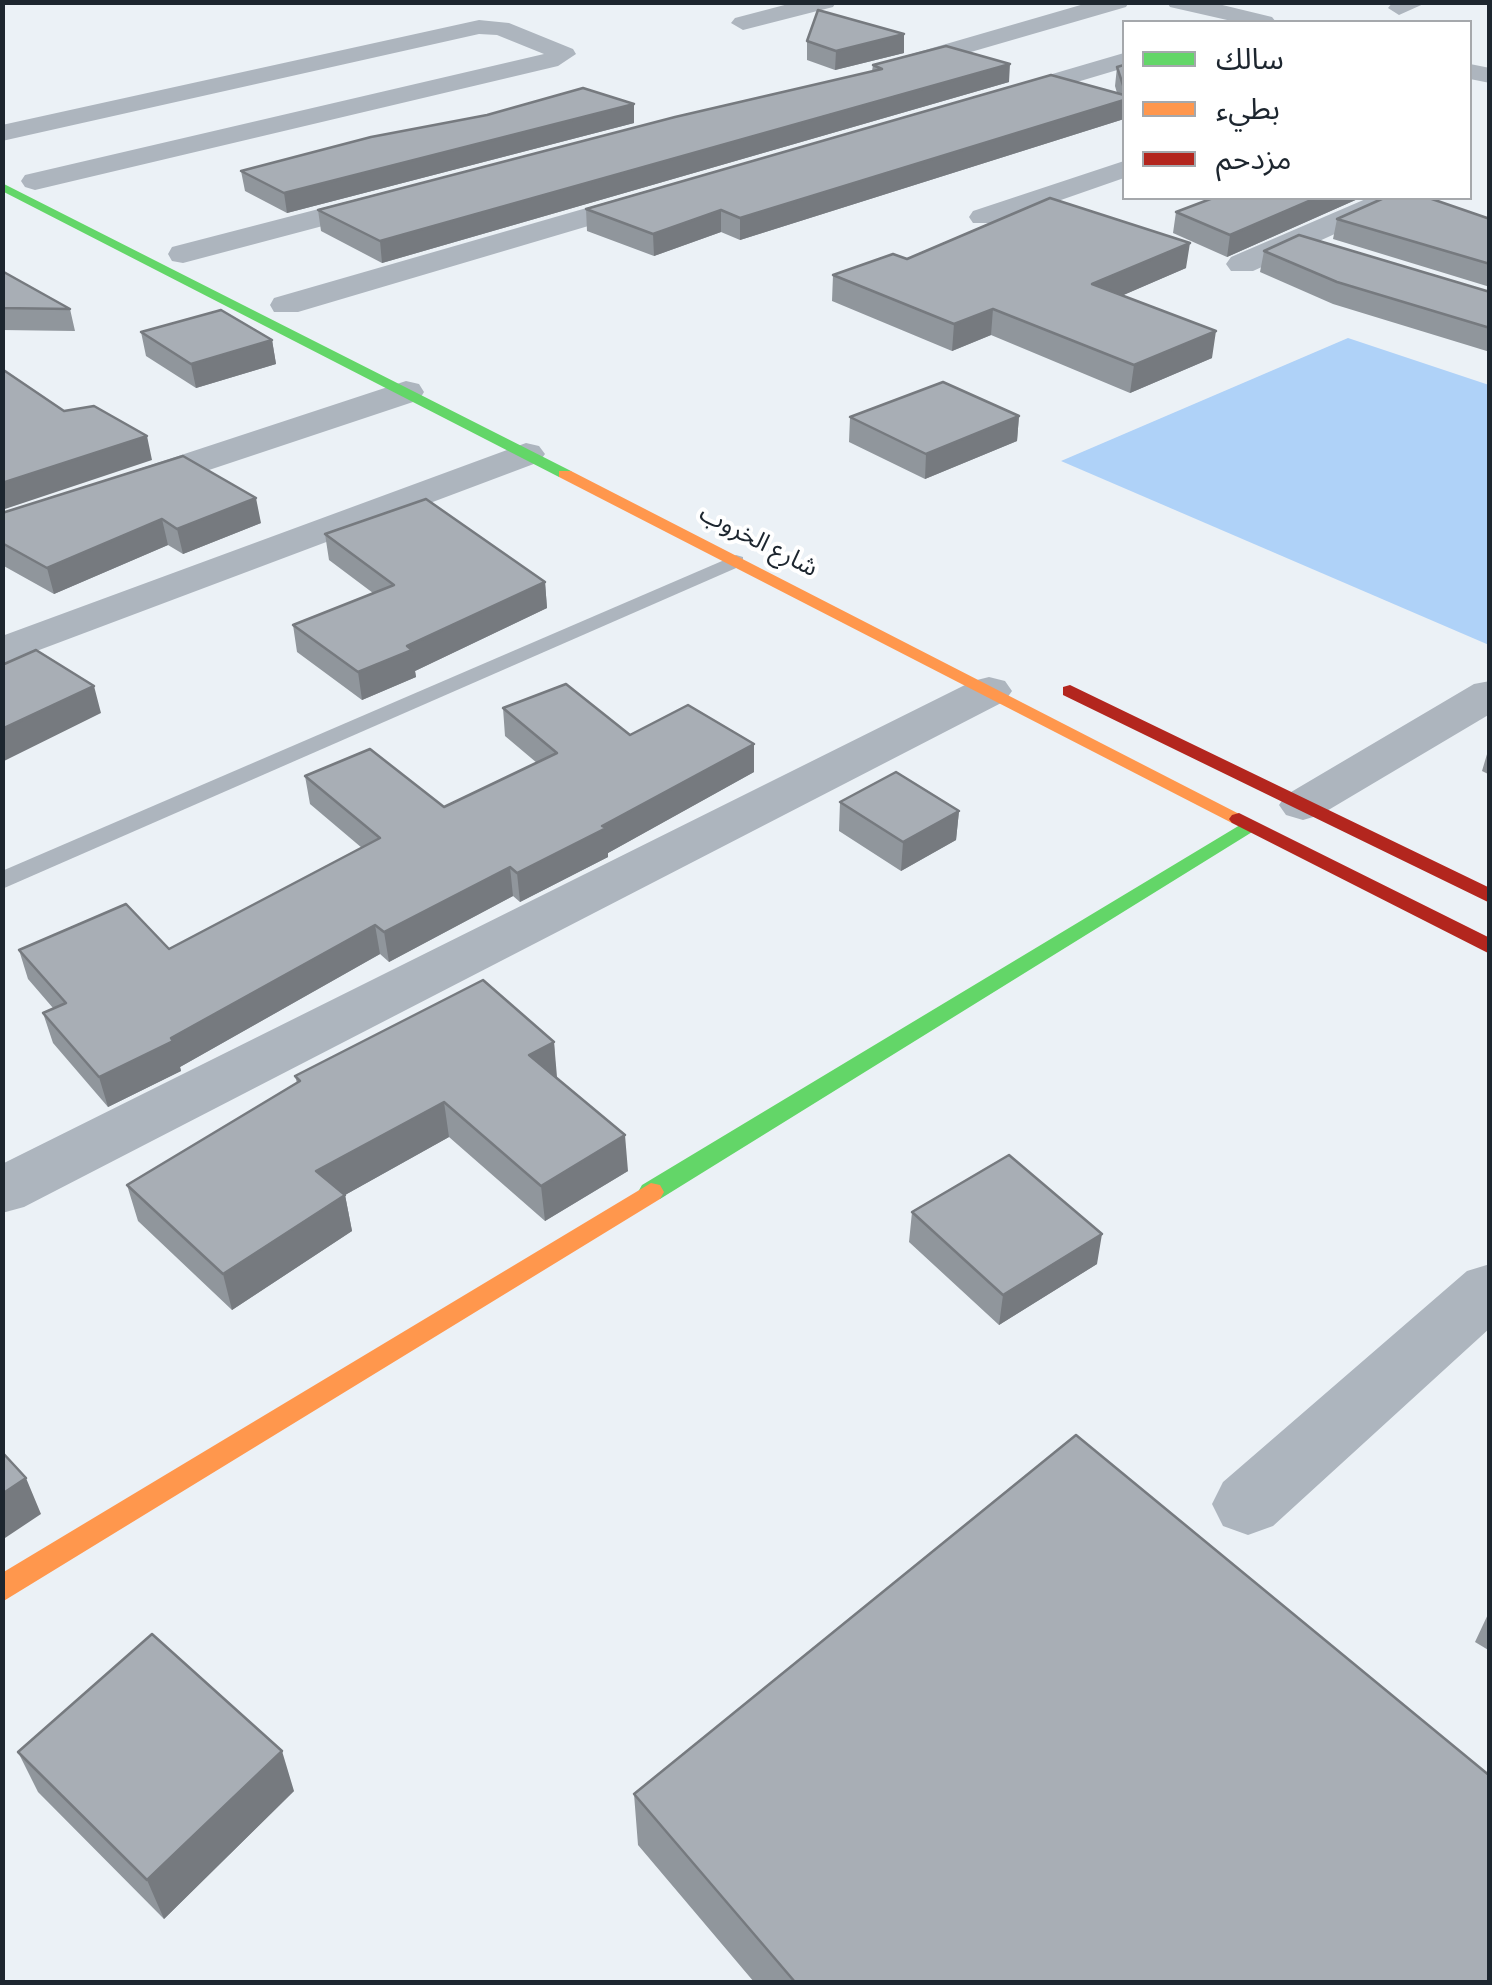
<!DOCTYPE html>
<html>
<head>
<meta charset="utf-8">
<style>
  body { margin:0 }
  #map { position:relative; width:1492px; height:1985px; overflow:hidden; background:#ebf1f6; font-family:"Roboto Condensed","Noto Sans Arabic",sans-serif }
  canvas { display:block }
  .frame { position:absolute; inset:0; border:5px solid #1d262f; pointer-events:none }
  .legend { position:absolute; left:1122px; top:20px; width:350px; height:180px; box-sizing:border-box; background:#fff; border:2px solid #a5a8ac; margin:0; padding:12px 18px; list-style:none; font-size:30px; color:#1d262f }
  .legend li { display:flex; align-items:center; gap:20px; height:50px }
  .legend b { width:50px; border:2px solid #a5a8ac }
</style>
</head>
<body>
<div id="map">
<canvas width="1492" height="1985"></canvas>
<div class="frame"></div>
<ul class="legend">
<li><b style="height:12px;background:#63d668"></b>سالك</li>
<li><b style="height:12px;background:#ff974d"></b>بطيء</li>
<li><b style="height:12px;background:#b3261e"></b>مزدحم</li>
</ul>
</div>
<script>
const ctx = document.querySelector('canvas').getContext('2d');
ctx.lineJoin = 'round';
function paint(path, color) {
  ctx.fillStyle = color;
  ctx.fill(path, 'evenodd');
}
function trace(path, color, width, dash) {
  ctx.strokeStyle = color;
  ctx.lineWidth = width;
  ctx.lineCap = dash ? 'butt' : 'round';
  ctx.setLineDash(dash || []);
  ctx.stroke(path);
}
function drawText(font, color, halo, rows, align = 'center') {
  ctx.font = font + ' "Roboto Condensed","Noto Sans Arabic",sans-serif';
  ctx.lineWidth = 8;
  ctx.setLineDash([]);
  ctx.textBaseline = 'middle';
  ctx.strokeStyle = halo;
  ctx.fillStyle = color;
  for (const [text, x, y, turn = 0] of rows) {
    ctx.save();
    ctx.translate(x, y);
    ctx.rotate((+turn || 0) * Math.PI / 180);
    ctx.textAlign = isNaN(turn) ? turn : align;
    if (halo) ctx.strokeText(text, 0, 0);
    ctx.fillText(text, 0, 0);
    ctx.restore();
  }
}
const forest = new Path2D(`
  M1348,338L1489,385V645L1061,461Z`);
const lane = new Path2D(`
  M736,555L743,557V565L2,889V871Z`);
const street = new Path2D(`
  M796,2H836L833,7L743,30L731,23L735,18Z
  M1091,2H1129L1126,7L895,74L886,76L874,69L877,64Z
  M1167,2H1210L1272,17L1276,22H1236L1170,7Z
  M1428,2L1399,15L1388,8L1393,2Z
  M479,20L509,23L573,49L576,54L558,66L35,190L25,187L21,181L25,175L544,54L497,35L479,34L2,141V125Z
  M1124,53V68L993,107L980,99L984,94Z
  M1470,64L1490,68V83L1470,79Z
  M1124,161V178L995,223H973L969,217L973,211Z
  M656,188L666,191L671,197L666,203L298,312H274L270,305L274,298Z
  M392,190L402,193L407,199L402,205L183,263L172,261L168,254L172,247Z
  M1368,198H1406L1401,204L1253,271H1231L1226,264L1231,257Z
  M406,381L419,384L424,392L419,400L2,539V514Z
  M526,443L539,446L545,454L539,462L2,664V636Z
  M989,677L1005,681L1012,691L1005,701L24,1207L2,1213V1164L973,681Z
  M1490,681V714L1320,815L1303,820L1286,815L1279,805L1286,795L1474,684Z
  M1490,1264V1328L1273,1526L1248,1535L1223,1526L1212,1504L1223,1482L1467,1271Z`);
const fast = new Path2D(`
  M2,183L571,471L573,474L559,477L2,191Z
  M1250,819L1260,825L1257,829L660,1199H642L638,1192L642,1185Z`);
const slow = new Path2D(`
  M559,471H571L1249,819L1246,823H1232L559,477Z
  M651,1183L660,1185L664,1192L660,1199L2,1602V1573Z`);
const jam = new Path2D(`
  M1070,685L1490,888V903L1063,695V687Z
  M1239,813L1490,938V954L1232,823L1229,819L1232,815Z`);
const wall = new Path2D(`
  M904,34V53L835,70L807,60V41Z
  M873,65L1009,82L382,263L321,231L318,210L872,71Z
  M1124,65V119L740,240L721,232L654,256L587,231L586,209L1117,93L1115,86L1117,67Z
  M634,104V123L287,213L245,191L241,171Z
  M1213,198H1360L1227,257L1173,233L1176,212Z
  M1337,219H1490V287L1333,239Z
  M1264,251L1490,292V352L1333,304L1260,272Z
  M907,259L1186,268L1123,295L1212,358L1130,393L991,335L952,351L832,301L833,275Z
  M2,271L70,309L75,331L2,330Z
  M141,332L272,340L276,364L196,388L146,356Z
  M1019,416L1017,441L925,479L849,442L850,417Z
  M2,513L261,523L183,554L168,545L54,594L2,565Z
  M325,534L545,582L547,608L415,671L416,677L362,700L297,652L293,625L373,593L329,560Z
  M503,708L630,735L754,772L608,853V857L520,902L513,896L389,962L380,954L180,1067L181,1071L108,1107L53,1043L43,1013L53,1008L28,979L19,950L169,949L362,848L310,804L305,776L444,807L537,763L505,736Z
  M1490,744V775L1482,771Z
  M840,802L959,811L956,840L901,871L839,831Z
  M554,1042L556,1078L628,1171L545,1221L449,1137L345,1195L352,1231L232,1310L138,1221L127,1185L297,1083L295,1076Z
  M912,1212L1097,1264L999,1325L909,1242Z
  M1490,1610V1651L1475,1642Z
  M18,1752L294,1791L164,1919L38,1792Z
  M634,1794L1490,1982H754L638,1845Z`);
const shadedWall = new Path2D(`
  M904,34V53L835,70L836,51Z
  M1010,64L1009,82L382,263L380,241Z
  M1124,100V119L740,240V218Z
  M634,104V123L287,213L284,193Z
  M1316,198H1360L1227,257L1230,235Z
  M721,210V232L654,256L653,234Z
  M1190,243L1186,268L1089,310L1092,284Z
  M993,309L991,335L952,351L954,324Z
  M1216,331L1212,358L1130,393L1134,365Z
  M272,340L276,364L196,388L191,364Z
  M1019,416L1017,441L925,479L926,454Z
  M147,436L152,460L2,510V483Z
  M256,498L261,523L183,554L177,529Z
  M162,519L168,545L54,594L47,568Z
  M545,582L547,608L415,671L416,677L362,700L358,672L407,646Z
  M94,686L101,713L2,762V729Z
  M754,744V772L608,853V857L520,902L517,873Z
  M959,811L956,840L901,871L903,842Z
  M510,867L513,896L389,962L384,932Z
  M375,925L380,954L180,1067L181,1071L108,1107L99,1077Z
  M554,1042L557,1077L533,1091L529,1055Z
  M444,1102L449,1137L345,1195L352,1231L232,1310L223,1274L316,1171Z
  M625,1135L628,1171L545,1221L541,1186Z
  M1102,1234L1097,1264L999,1325L1003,1295Z
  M26,1478L41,1514L2,1540V1494Z
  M282,1751L294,1791L164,1919L147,1880Z`);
const building = new Path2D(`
  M818,10L904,34L836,51L807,41Z
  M946,46L1010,64L380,241L318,210L675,117L882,69L873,65Z
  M1124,65V88L1117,67Z
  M1051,75L1124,95V100L740,218L721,210L653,234L586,209Z
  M583,88L634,104L284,193L241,171L371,137L487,115Z
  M1050,198L1190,243L1092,284L1216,331L1134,365L993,309L954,324L833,275L893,254L907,259Z
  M1213,198H1316L1230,235L1176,212Z
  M1384,198H1429L1490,219V264L1337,219Z
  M1299,235L1490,292V328L1337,282L1264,251Z
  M2,271L70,309L2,308Z
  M221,310L272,340L191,364L141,332Z
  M2,369L64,411L94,406L147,436L2,483Z
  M943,382L1019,416L926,454L850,417Z
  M183,456L256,498L177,529L162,519L47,568L2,543V513Z
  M426,499L545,582L407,646L412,650L358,672L293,625L394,585L325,534Z
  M36,650L94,686L2,729V665Z
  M566,684L630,735L688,705L754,744L602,826L606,828L517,873L510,867L384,932L375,925L171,1038L173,1041L99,1077L43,1013L66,1003L19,950L126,904L169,949L380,838L305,776L370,749L444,807L557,753L503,708Z
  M896,772L959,811L903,842L840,802Z
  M483,980L554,1042L529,1055L625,1135L541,1186L444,1102L316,1171L345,1195L223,1274L127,1185L300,1081L295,1076Z
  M1009,1155L1102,1234L1003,1295L912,1212Z
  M1076,1435L1490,1776V1982H795L634,1794Z
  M2,1452L26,1478L2,1494Z
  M152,1634L282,1751L147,1880L18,1752Z`);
const farStreetnames = [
  ["شارع الخروب",758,542,27]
];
paint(forest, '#afd2f8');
paint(lane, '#adb5be');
paint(street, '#adb5be');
paint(fast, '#63d668');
paint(slow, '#ff974d');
paint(jam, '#b3261e');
paint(wall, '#90969c');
paint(shadedWall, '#767a7f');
paint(building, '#a8aeb5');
trace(building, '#767a7f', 2.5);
drawText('25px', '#1d262f', '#fff', farStreetnames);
</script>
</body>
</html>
